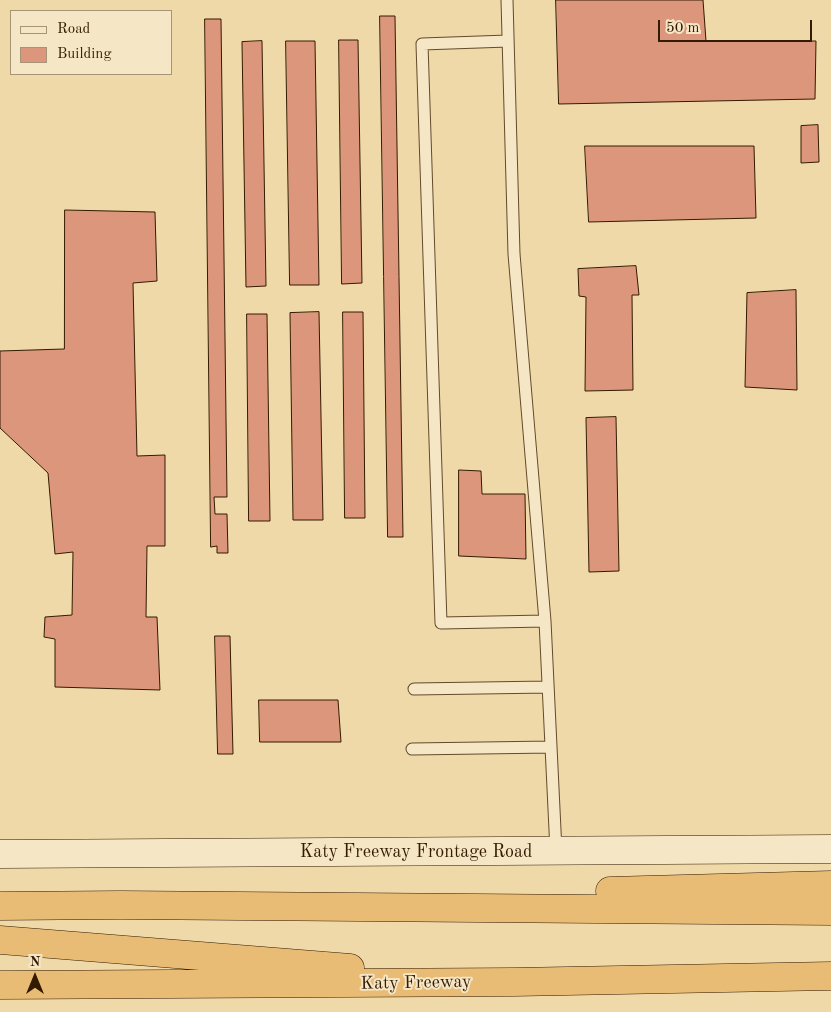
<!DOCTYPE html>
<html>
<head>
<meta charset="utf-8">
<style>
  body { margin:0 }
  #map { position:relative; width:831px; height:1012px; overflow:hidden; background:#f0d9a8; font-family:"Old Standard TT",serif }
  canvas { display:block }
  .legend { position:absolute; left:10px; top:10px; width:162px; height:65px; box-sizing:border-box; background:#f5e6c6; border:1px solid #a79477; margin:0; padding:6px 9px; list-style:none; font-size:15px; color:#331a00 }
  .legend li { display:flex; align-items:center; gap:10px; height:25px }
  .legend b { width:25px; border:1px solid #a79477 }
  .north { position:absolute; left:10px; top:952px; width:50px; height:50px; -webkit-text-stroke:4px #f5e6c6; paint-order:stroke; rotate:0deg; font-size:14px; font-weight:700; line-height:20px; text-align:center; color:#331a00 }
  .north::after { content:''; display:block; margin:auto; width:18px; height:22px; background:#331a00; clip-path:polygon(50% 0,100% 100%,50% 72%,0 100%) }
  .scale { position:absolute; left:658px; top:20px; width:154px; height:22px; box-sizing:border-box; border:2px solid #331a00; border-top:0; padding-left:6px; font-size:15px; line-height:18px; white-space:nowrap; color:#331a00; -webkit-text-stroke:4px #f5e6c6; paint-order:stroke }
</style>
</head>
<body>
<div id="map">
<canvas width="831" height="1012"></canvas>
<ul class="legend">
<li><b style="height:6px;background:#f5e6c6"></b>Road</li>
<li><b style="height:14px;background:#dc967b"></b>Building</li>
</ul>
<div class="north">N</div>
<div class="scale">50 m</div>
</div>
<script>
const ctx = document.querySelector('canvas').getContext('2d');
ctx.lineJoin = 'round';
function paint(path, color) {
  ctx.fillStyle = color;
  ctx.fill(path, 'evenodd');
}
function trace(path, color, width, dash) {
  ctx.strokeStyle = color;
  ctx.lineWidth = width;
  ctx.lineCap = dash ? 'butt' : 'round';
  ctx.setLineDash(dash || []);
  ctx.stroke(path);
}
function drawText(font, color, halo, rows, align = 'center') {
  ctx.font = font + ' "Old Standard TT",serif';
  ctx.lineWidth = 4;
  ctx.setLineDash([]);
  ctx.textBaseline = 'middle';
  ctx.strokeStyle = halo;
  ctx.fillStyle = color;
  for (const [text, x, y, turn = 0] of rows) {
    ctx.save();
    ctx.translate(x, y);
    ctx.rotate((+turn || 0) * Math.PI / 180);
    ctx.textAlign = isNaN(turn) ? turn : align;
    if (halo) ctx.strokeText(text, 0, 0);
    ctx.fillText(text, 0, 0);
    ctx.restore();
  }
}
const building = new Path2D(`
  M556,0H703L706,41H816L815,99L559,104Z
  M380,16H395L403,537H388Z
  M205,19H221L227,497H214L215,514H227L228,553H217V546L211,547Z
  M339,40H358L362,283L342,284Z
  M262,41L266,286L246,287L242,42Z
  M286,41H315L319,285H290Z
  M818,125L819,162L801,163V126Z
  M585,146H754L756,218L589,222Z
  M65,210L155,212L157,281L133,283L137,456L165,455V546H147L146,617H157L160,690L55,687V639L44,637L45,617L72,615L73,552L55,554L48,473L0,428V351L64,349Z
  M636,266L639,295H632L633,390L585,391L586,297L579,296L578,269Z
  M796,290L797,390L745,387L747,293Z
  M319,312L323,520H293L290,313Z
  M343,312H363L365,518H345Z
  M247,314H267L270,521H249Z
  M616,417L619,571L589,572L586,418Z
  M459,470L481,471L482,494H525L526,559L459,556Z
  M215,636H230L233,754H218Z
  M259,700H338L341,742H260Z`);
const lane = new Path2D(`
  M507,0L514,254L545,621L556,851
  M508,41L422,44L441,623L545,621
  M414,689L548,687
  M412,749L551,747`);
const secondary = new Path2D(`
  M0,854L831,849`);
const highway = new Path2D(`
  M610,891L831,885
  M0,906L121,905L831,911
  M0,940L350,968
  M0,985L514,982L831,976`);
const streetNames = [
  ["Katy Freeway Frontage Road",416,852],
  ["Katy Freeway",416,983,-1]
];
paint(building, '#dc967b');
trace(building, '#331a00', 1);
trace(lane, '#624a2a', 13);
trace(secondary, '#331a00', 29);
trace(highway, '#331a00', 29);
trace(lane, '#f5e6c6', 11);
trace(secondary, '#f5e6c6', 28);
trace(highway, '#e8bc74', 28);
drawText('18px', '#331a00', '#f5e6c6', streetNames);
</script>
</body>
</html>
